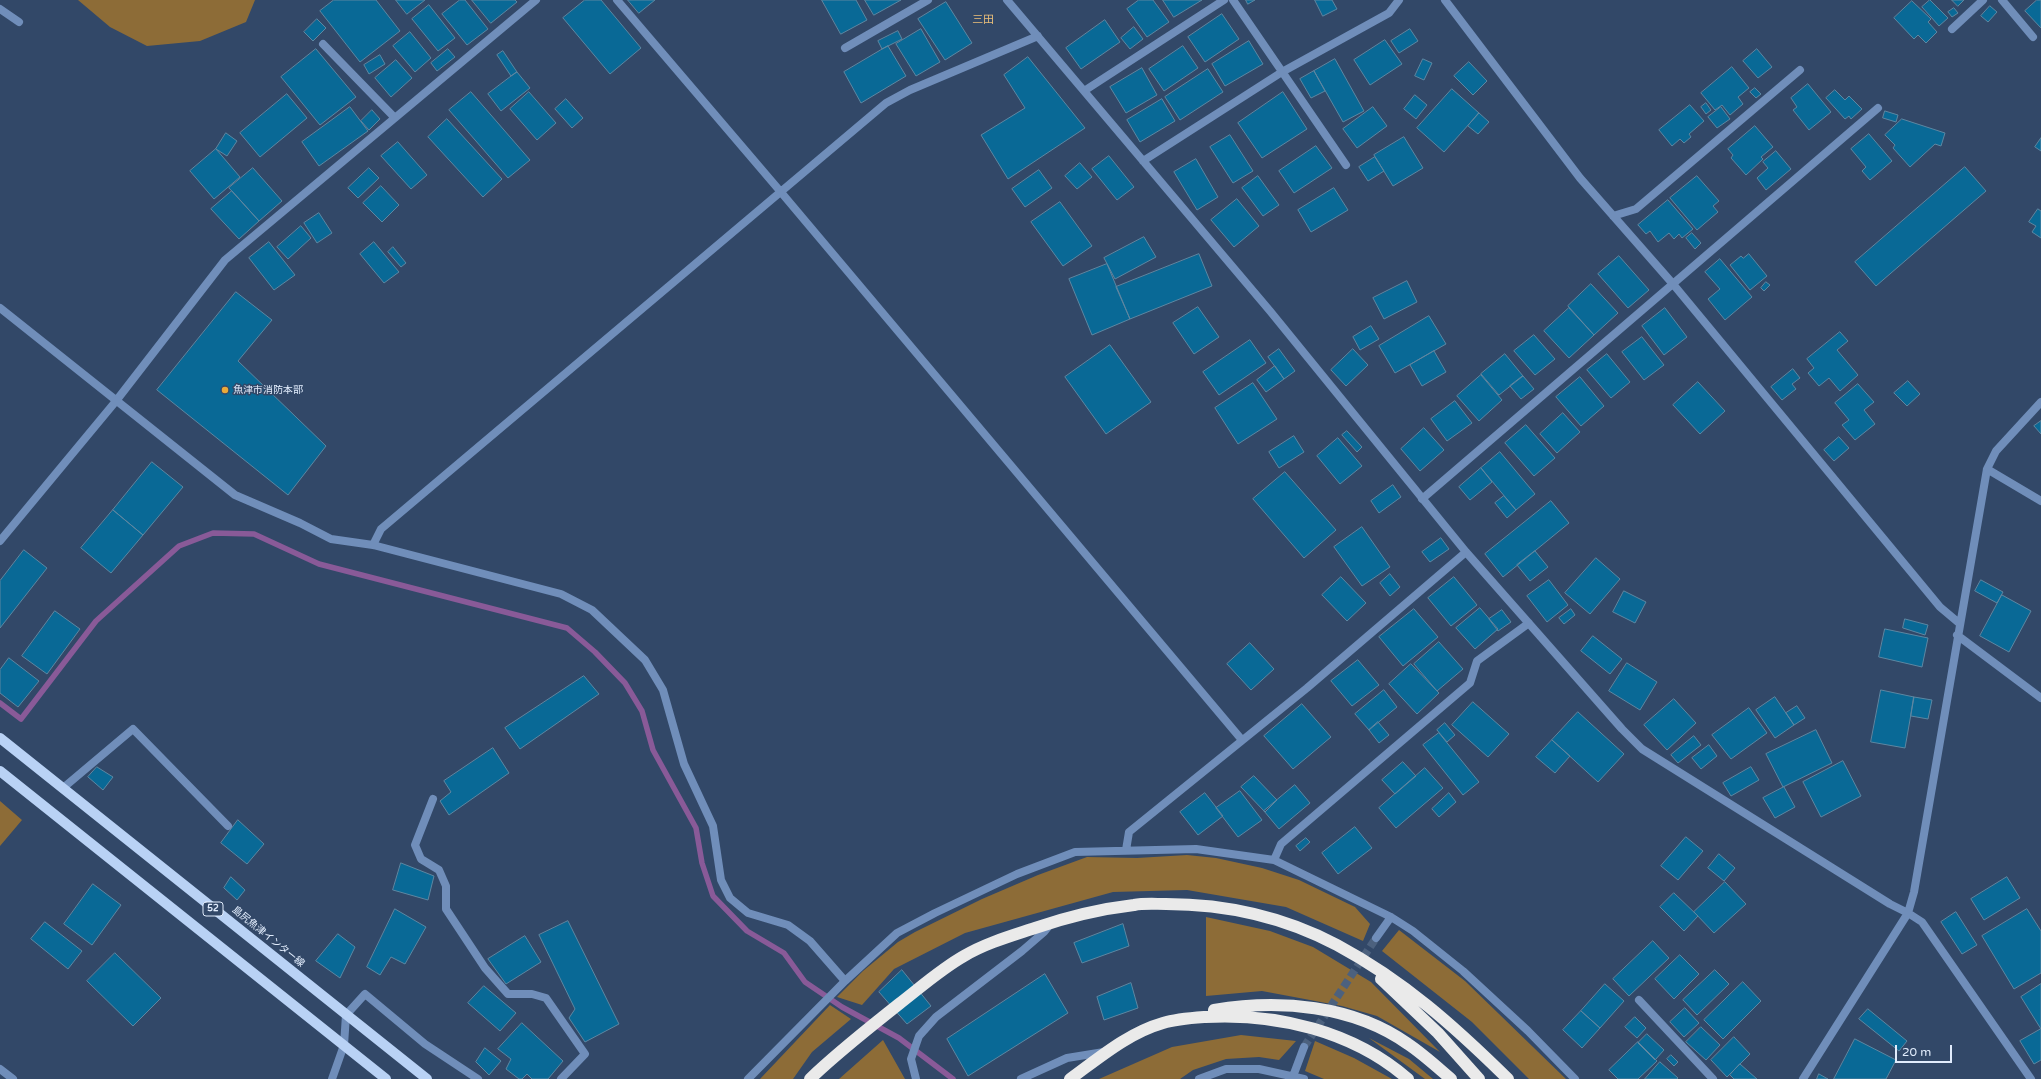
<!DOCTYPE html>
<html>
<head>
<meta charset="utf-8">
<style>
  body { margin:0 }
  #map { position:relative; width:2041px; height:1079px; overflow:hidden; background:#324868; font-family:"Varela Round",sans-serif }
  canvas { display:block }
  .scale { position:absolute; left:1895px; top:1045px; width:57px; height:18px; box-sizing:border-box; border:2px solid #e1ecfc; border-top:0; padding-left:5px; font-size:12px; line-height:14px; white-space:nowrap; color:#e1ecfc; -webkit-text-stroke:3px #324868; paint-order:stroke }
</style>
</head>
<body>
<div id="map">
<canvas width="2041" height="1079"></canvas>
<div class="scale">20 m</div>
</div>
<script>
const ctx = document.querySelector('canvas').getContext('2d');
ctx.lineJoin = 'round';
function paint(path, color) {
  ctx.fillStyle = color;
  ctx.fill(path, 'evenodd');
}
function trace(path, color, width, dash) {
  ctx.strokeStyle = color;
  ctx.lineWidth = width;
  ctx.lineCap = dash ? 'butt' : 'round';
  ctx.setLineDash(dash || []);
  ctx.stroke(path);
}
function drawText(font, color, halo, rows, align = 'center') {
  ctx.font = font + ' "Varela Round","Noto Sans JP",sans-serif';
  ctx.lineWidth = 3;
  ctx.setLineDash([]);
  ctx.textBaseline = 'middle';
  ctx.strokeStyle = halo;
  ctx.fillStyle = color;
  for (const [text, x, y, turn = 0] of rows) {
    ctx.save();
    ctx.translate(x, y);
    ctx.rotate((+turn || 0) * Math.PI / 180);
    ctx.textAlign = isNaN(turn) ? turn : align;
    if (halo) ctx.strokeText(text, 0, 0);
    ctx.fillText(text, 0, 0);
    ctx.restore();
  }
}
const green = new Path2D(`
  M78,0H255L246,22L200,41L147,46L110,27Z
  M0,801L22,820L0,846Z
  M1187,855L1216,858L1262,868L1299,880L1355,907L1370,924L1363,941L1286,907L1187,890L1113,892L965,933L894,969L862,1005L837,997L863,971L898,942L915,932L982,899L1038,875L1087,857L1137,858Z
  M1206,917L1270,931L1313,947L1371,982L1440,1052L1377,1016L1342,1006L1262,991L1206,996Z
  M1399,930L1465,981L1566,1079H1529L1472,1022L1382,951Z
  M830,1005L851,1019L812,1052L793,1079H760Z
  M1241,1035L1296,1041L1279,1060L1259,1057L1226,1059L1193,1070L1180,1079H1099L1172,1047Z
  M1369,1038L1409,1059L1433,1079H1425Z
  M883,1040L905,1079H839Z
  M1315,1041L1354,1058L1392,1079H1324L1305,1071Z`);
const stream = new Path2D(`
  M0,703L21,719L96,621L179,546L213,533L254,534L319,564L567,628L595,652L625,683L642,711L653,750L696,828L702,863L713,896L747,931L784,953L805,982L842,1007L899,1038L953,1079`);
const building = new Path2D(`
  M334,0H376L400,31L360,62L320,11Z
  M396,0H425L407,14Z
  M460,0H465L488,29L467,45L442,14Z
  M472,0H515L517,2L491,23Z
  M585,0H601L641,48L610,74L563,18Z
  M628,0H655L639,13Z
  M822,0H856L867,20L841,34Z
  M865,0H901L874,15Z
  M1139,0H1153L1169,22L1147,37L1127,9Z
  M1163,0H1202L1174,17Z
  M1246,0H1255L1248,4Z
  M1315,0H1332L1337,9L1323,16Z
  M1930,0L1948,18L1939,26L1922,7Z
  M1952,0H1964L1958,6Z
  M2037,0H2041V28L2025,11Z
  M1912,1L1931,19L1928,22L1937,32L1926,43L1918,35L1914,39L1894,18Z
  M946,2L972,43L945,60L918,19Z
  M429,5L455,38L438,51L412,19Z
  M1990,6L1997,12L1988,22L1981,16Z
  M1954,8L1958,13L1952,17L1948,12Z
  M1222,14L1239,39L1205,62L1188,37Z
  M317,19L326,28L313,41L304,32Z
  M1105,20L1120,42L1081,69L1066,48Z
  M1134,27L1143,39L1130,49L1121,38Z
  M921,29L940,62L916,76L896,44Z
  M1410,29L1418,41L1399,53L1391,41Z
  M898,31L902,39L882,49L878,41Z
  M410,32L431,58L415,72L393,46Z
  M1385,40L1402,64L1370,85L1354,60Z
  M1249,41L1263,64L1225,86L1212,64Z
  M888,46L906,76L861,103L844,72Z
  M1183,46L1198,68L1164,91L1149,69Z
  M316,49L356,97L320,125L281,77Z
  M448,49L455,57L437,71L431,63Z
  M1757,49L1772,67L1758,78L1743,61Z
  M503,51L517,72L511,76L497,55Z
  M380,55L385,64L369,74L364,65Z
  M1028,57L1085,128L1008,179L981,135L1025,108L1004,75Z
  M1335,59L1364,111L1343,122L1314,71Z
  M1423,59L1432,63L1424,80L1415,76Z
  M396,60L412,78L391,97L375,78Z
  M1469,62L1487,81L1473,95L1454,76Z
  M1732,67L1749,88L1738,97L1743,104L1730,115L1722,105L1715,110L1701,93Z
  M1142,68L1157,95L1126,113L1110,87Z
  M1208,69L1223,92L1180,120L1165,97Z
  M1314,71L1325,91L1311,98L1300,79Z
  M517,72L530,88L501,111L488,94Z
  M1808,84L1831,112L1809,130L1793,110L1797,107L1791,98Z
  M1755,88L1761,94L1756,98L1750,92Z
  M1452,89L1479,113L1444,152L1417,128Z
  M1835,90L1845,100L1849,96L1862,109L1851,119L1849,116L1845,119L1826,98Z
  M471,92L530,160L508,178L449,110Z
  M529,92L556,123L537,140L510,109Z
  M1283,92L1307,129L1262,158L1238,123Z
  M287,94L307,118L260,157L240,133Z
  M1415,95L1427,105L1416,119L1404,109Z
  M566,99L583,118L572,128L555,109Z
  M1162,99L1175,121L1140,142L1127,120Z
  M1706,103L1711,110L1706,114L1701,107Z
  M1690,105L1704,121L1689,134L1691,137L1684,143L1680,139L1672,146L1659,130Z
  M350,107L368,131L319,166L302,142Z
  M1373,107L1387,126L1357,148L1343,129Z
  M1721,107L1730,119L1717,128L1708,117Z
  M372,110L380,119L369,130L361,121Z
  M1885,111L1898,115L1896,122L1883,118Z
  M1479,113L1489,122L1478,134L1468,126Z
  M447,119L502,179L483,197L428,137Z
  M1902,119L1945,133L1941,146L1935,144L1910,167L1893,148L1895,145L1885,135Z
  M1755,126L1773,147L1761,157L1763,159L1746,175L1731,158L1733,155L1728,149Z
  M226,133L237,141L227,156L216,149Z
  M1869,134L1892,161L1870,180L1862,171L1866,167L1851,149Z
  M1230,135L1253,171L1233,183L1210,147Z
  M1404,137L1423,168L1393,186L1374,155Z
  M2041,138V151L2035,147Z
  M398,142L427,175L411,189L381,156Z
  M1316,146L1332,168L1294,193L1279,171Z
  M216,149L240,177L214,199L190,171Z
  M1776,151L1791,169L1766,190L1757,178L1768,168L1763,162Z
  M1109,156L1134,187L1117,200L1092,169Z
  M1375,157L1384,171L1368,181L1359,167Z
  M1196,159L1218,197L1197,210L1174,172Z
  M1080,163L1092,177L1077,189L1065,176Z
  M1965,167L1986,191L1876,286L1855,262Z
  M253,168L282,201L259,221L229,188Z
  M369,168L379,178L358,198L348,188Z
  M1039,170L1052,188L1025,207L1012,189Z
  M1258,176L1279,205L1263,216L1242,188Z
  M1697,176L1719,201L1713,206L1718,212L1697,230L1670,198Z
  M381,186L399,205L382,222L363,203Z
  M1334,188L1348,210L1311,232L1298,210Z
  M232,191L259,221L239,239L211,209Z
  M1237,199L1259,226L1234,247L1211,220Z
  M1668,200L1693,229L1682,238L1679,234L1674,239L1669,233L1658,242L1650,231L1646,234L1638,225Z
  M1060,202L1092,246L1063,266L1031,222Z
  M2038,209L2041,211V238L2032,232L2036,226L2029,222Z
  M319,213L332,233L317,243L304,223Z
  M301,226L311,238L288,259L277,247Z
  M1692,233L1701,243L1695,249L1686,238Z
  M1144,237L1156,257L1115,279L1104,258Z
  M269,242L295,275L274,290L249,258Z
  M374,242L399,272L384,283L360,254Z
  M393,247L406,263L401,267L388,252Z
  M1199,254L1212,286L1130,319L1116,287Z
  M1749,254L1767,276L1750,290L1730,265L1741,256L1743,258Z
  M1619,256L1649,290L1628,308L1598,274Z
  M1720,259L1752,297L1725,320L1708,299L1720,289L1705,272Z
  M1107,264L1130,319L1092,335L1069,279Z
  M1407,281L1417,302L1384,319L1373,298Z
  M1766,282L1770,285L1764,291L1761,288Z
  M1591,284L1618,313L1594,335L1568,306Z
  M236,292L272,320L238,361L326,446L288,495L157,390Z
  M1198,307L1219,337L1194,354L1173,323Z
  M1569,308L1594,335L1569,358L1544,331Z
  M1665,308L1687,337L1664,355L1642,326Z
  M1429,316L1446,344L1395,373L1379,346Z
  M1371,326L1379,339L1360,350L1353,337Z
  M1840,332L1848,341L1837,350L1858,375L1840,391L1829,378L1819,386L1808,373L1814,368L1807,359Z
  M1534,335L1555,359L1535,375L1514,351Z
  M1642,337L1664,365L1644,380L1622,352Z
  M1250,340L1266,363L1219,395L1203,372Z
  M1110,345L1151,402L1106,434L1065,377Z
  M1279,349L1295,371L1284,379L1268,357Z
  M1353,349L1368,365L1346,386L1331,370Z
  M1434,351L1446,372L1422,386L1410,365Z
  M1505,354L1523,376L1499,395L1481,374Z
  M1607,354L1630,382L1611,398L1587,370Z
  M1275,366L1284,379L1266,392L1257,380Z
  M1793,369L1800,378L1792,384L1796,389L1782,400L1771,387Z
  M1481,375L1502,400L1479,421L1457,396Z
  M1523,376L1534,389L1521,399L1510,386Z
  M1580,377L1604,406L1581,426L1556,397Z
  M1908,381L1920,394L1907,406L1894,393Z
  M1698,382L1725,411L1700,434L1673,405Z
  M1253,383L1277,419L1238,444L1215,408Z
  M1858,384L1874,402L1864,410L1875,424L1855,440L1842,425L1849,420L1835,403Z
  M1455,401L1472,423L1447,441L1431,419Z
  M1563,413L1580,432L1557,453L1540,434Z
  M2041,421V434L2034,426Z
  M1526,425L1555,458L1534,476L1505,443Z
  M1424,428L1444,450L1420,471L1401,449Z
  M1347,431L1362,447L1357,452L1342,435Z
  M1294,436L1304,452L1279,468L1269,452Z
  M1839,437L1849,448L1834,461L1824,450Z
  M1338,438L1362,466L1340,484L1317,456Z
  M1500,452L1535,494L1516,510L1481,468Z
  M152,462L183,487L143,535L113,510Z
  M1481,468L1492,482L1470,500L1459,487Z
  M1285,472L1336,530L1304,558L1253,499Z
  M1393,485L1401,497L1379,513L1371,501Z
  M1504,496L1516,510L1507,518L1495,503Z
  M1551,501L1569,523L1503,577L1485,554Z
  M113,510L143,535L111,573L81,548Z
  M1362,527L1390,567L1362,586L1334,547Z
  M1441,538L1449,549L1430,562L1422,552Z
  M24,550L47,568L0,628V581Z
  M1535,551L1548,567L1530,581L1517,565Z
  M1596,558L1620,579L1590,614L1565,593Z
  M1390,574L1400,587L1390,596L1380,583Z
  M1341,577L1366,603L1347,621L1322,595Z
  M1454,577L1477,605L1451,626L1428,598Z
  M1549,580L1568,605L1547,622L1527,596Z
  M1981,580L2003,592L1997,603L1975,591Z
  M1624,591L1646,602L1635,623L1613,612Z
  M2002,595L2031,611L2009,652L1980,636Z
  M1480,608L1498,629L1475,649L1456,628Z
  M1414,609L1438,637L1403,666L1379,637Z
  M1571,609L1575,615L1564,624L1559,618Z
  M1502,610L1511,622L1498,631L1489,619Z
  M55,611L80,629L47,674L22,656Z
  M1905,619L1928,625L1925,635L1903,628Z
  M1885,629L1928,638L1922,667L1879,657Z
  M1593,636L1622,659L1610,674L1581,651Z
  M1439,642L1463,669L1437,691L1414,664Z
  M1250,643L1274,669L1251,690L1227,664Z
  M9,658L39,681L18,707L0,693V670Z
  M1358,660L1379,685L1352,706L1331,681Z
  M1627,663L1657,682L1640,710L1609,691Z
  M1411,664L1439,693L1417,714L1389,684Z
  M584,676L599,694L520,749L505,728Z
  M1384,690L1397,707L1369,730L1355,714Z
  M1881,690L1914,697L1905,748L1871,742Z
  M1775,697L1794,725L1775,738L1756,710Z
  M1914,697L1932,700L1928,719L1911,716Z
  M1674,699L1696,723L1667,750L1644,725Z
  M1473,702L1509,734L1488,757L1452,725Z
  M1302,704L1331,737L1293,769L1264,736Z
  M1797,706L1805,718L1794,725L1786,713Z
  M1749,708L1767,733L1731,759L1712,735Z
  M1578,712L1624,754L1598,782L1552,740Z
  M1378,722L1389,735L1379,743L1369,730Z
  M1445,723L1455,735L1447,742L1437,730Z
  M1816,730L1832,763L1783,787L1766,754Z
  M1439,733L1479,782L1463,795L1423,745Z
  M1694,736L1701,745L1678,763L1671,755Z
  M1552,740L1570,756L1555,773L1536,757Z
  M1709,745L1717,756L1701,769L1692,758Z
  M493,748L509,773L449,815L440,801L451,792L444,781Z
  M1843,761L1861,796L1821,817L1803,782Z
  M1403,762L1416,776L1395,794L1382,780Z
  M97,767L113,777L103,790L88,777Z
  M1751,767L1759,780L1731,796L1723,783Z
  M1425,768L1443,788L1396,828L1379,808Z
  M1254,776L1277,800L1265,812L1241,787Z
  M1295,785L1310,803L1279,829L1264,811Z
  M1784,787L1795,807L1775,818L1763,798Z
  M1240,791L1262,820L1238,837L1216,808Z
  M1205,793L1223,816L1198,835L1180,812Z
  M1449,793L1456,802L1439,817L1432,809Z
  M238,820L264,844L247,864L221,843Z
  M1355,827L1372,848L1338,874L1322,853Z
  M1686,837L1703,851L1678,880L1661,866Z
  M1306,838L1310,842L1300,851L1296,846Z
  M1719,854L1735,868L1724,881L1708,868Z
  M401,863L434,876L428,900L393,890Z
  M231,877L245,890L237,900L224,888Z
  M2007,877L2020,898L1984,920L1971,899Z
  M1725,882L1746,904L1714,933L1694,912Z
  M93,884L121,905L92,945L64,924Z
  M1674,893L1698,916L1684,931L1660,907Z
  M395,909L426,927L405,964L391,957L380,975L367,967Z
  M2027,909L2041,931V973L2014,989L1982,936Z
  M1956,912L1977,945L1962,954L1941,922Z
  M568,921L619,1024L585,1042L569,1018L575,1009L539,935Z
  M45,922L82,951L68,969L31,939Z
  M1123,924L1129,946L1082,963L1074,943Z
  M338,934L355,947L340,978L316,961Z
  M525,936L541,962L506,984L488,959Z
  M1653,941L1669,958L1629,996L1613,979Z
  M115,953L161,998L133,1026L87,981Z
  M1680,955L1699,974L1674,999L1655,979Z
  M902,970L931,1006L907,1024L879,992Z
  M1715,970L1729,984L1697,1015L1683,1000Z
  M1045,974L1068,1013L968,1076L947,1039Z
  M1743,982L1761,1001L1723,1039L1704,1020Z
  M1131,983L1138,1008L1104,1020L1097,997Z
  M1605,984L1624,1001L1600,1028L1581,1011Z
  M2041,984V1029L2021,997Z
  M484,986L516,1013L500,1031L468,1003Z
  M1685,1008L1699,1023L1684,1037L1670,1022Z
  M1868,1009L1907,1041L1899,1051L1859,1019Z
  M1581,1011L1600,1028L1582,1048L1563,1030Z
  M1635,1017L1646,1028L1637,1038L1625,1027Z
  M522,1023L563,1061L548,1079H532L527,1074L522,1079H519L506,1069L511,1059L498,1049Z
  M1701,1027L1720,1045L1706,1060L1686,1042Z
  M2041,1029V1060L2034,1064L2020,1041Z
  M1647,1034L1664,1050L1655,1060L1638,1043Z
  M1734,1037L1750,1054L1727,1077L1711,1060Z
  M1855,1039L1896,1060L1886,1079H1834Z
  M1638,1042L1657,1061L1638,1079H1618L1609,1070Z
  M485,1048L501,1061L489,1075L476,1062Z
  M1671,1055L1678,1062L1674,1066L1667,1059Z
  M1660,1062L1678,1078L1677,1079H1645Z
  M1740,1064L1757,1079H1734L1730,1075Z
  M1819,1074L1828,1079H1817Z`);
const streetTunnel = new Path2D(`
  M1304,1047L1376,938`);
const lane = new Path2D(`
  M63,788L133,729L228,826
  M916,1079L911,1059L919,1036L936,1017L1022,951L1044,932L1052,922
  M1021,1079L1067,1058L1104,1052`);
const street = new Path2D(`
  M617,0L780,191L1242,740
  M1007,0L1270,311L1466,552L1622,729L1642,749L1890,904L1908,913L1922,922L2031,1079
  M1233,0L1346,165
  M1445,0L1580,178L1673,284L1940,607L1959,623
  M2002,0L2033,37
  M0,9L19,22
  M1952,29L1983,0
  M323,44L395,118
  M845,48L928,0
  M1084,91L1224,0
  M1143,161L1282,72L1389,13L1399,0
  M1613,216L1636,209L1800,70
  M0,308L235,495L300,523L331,539L373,545L561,594L592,610L645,660L663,690L684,764L713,826L721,880L730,898L748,913L788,925L810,941L845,981
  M1987,469L2041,501
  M1422,499L1878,108
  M0,541L116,401L225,260L536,0
  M373,545L381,529L886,103L910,90L1038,36
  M1957,635L2041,698
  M433,799L415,845L421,859L439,870L446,886V909L485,968L508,994H532L546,998L585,1054L561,1079
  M1126,850L1129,832L1307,688L1466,552
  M1274,860L1281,844L1470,683L1477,661L1529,623
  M1376,938L1391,917
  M1639,1000L1713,1079
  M0,1069L13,1079
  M332,1079L344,1045L346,1015L365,994L425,1044L478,1079
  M748,1079L845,981L897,933L935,913L1017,874L1075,852L1196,849L1274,860L1391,917L1413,931L1463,971L1528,1031L1575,1079
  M1199,1079L1226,1069H1259L1304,1079
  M1292,1079L1304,1047
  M1803,1079L1908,913L1914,892L1987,469L1996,451L2041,402`);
const primary = new Path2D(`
  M0,738L427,1079
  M0,771L386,1079`);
const highway = new Path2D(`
  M1381,979L1438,1033L1479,1079
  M1214,1010C1279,999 1353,1005 1408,1044C1423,1054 1437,1067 1451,1079
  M810,1079C838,1052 869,1028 899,1004C921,987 941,969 964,956C986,943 1011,936 1035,928C1067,917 1100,909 1134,905C1144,903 1155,904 1166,904C1225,904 1284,917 1337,945C1404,981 1454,1026 1508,1079
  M1070,1079C1099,1058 1128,1033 1163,1023C1176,1019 1191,1018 1205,1017C1277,1013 1353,1031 1408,1079`);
const markers = [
  [225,390,4,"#eaaa39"]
];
const shields = [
  [213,909,20]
];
const shieldNames = [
  ["52",213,909]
];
const poiNames = [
  ["魚津市消防本部",233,390]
];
const streetNames = [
  ["島尻魚津インター線",268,937,39]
];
const neighbourhoodNames = [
  ["三田",983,20]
];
paint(green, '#8d6c37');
trace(stream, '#895a98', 5.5);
paint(building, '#096996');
trace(building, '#5d87a2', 1);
trace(streetTunnel, '#4c617e', 8, [8, 4]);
trace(lane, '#708eba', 8);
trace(street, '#708eba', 8);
trace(primary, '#b9d2f5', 10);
trace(highway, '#eaeaea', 12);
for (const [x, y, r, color] of markers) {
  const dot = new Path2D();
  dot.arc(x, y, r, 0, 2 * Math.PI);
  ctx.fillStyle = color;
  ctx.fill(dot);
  trace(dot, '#324868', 1.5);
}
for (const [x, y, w] of shields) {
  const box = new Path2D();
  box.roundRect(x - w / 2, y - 7, w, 14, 3);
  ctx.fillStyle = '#324868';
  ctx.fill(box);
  trace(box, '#e1ecfc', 1);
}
drawText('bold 9px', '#e1ecfc', null, shieldNames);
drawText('10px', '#e1ecfc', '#324868', poiNames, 'left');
drawText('10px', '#e1ecfc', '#324868', streetNames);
drawText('11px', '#ebbf7a', '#324868', neighbourhoodNames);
</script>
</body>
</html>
